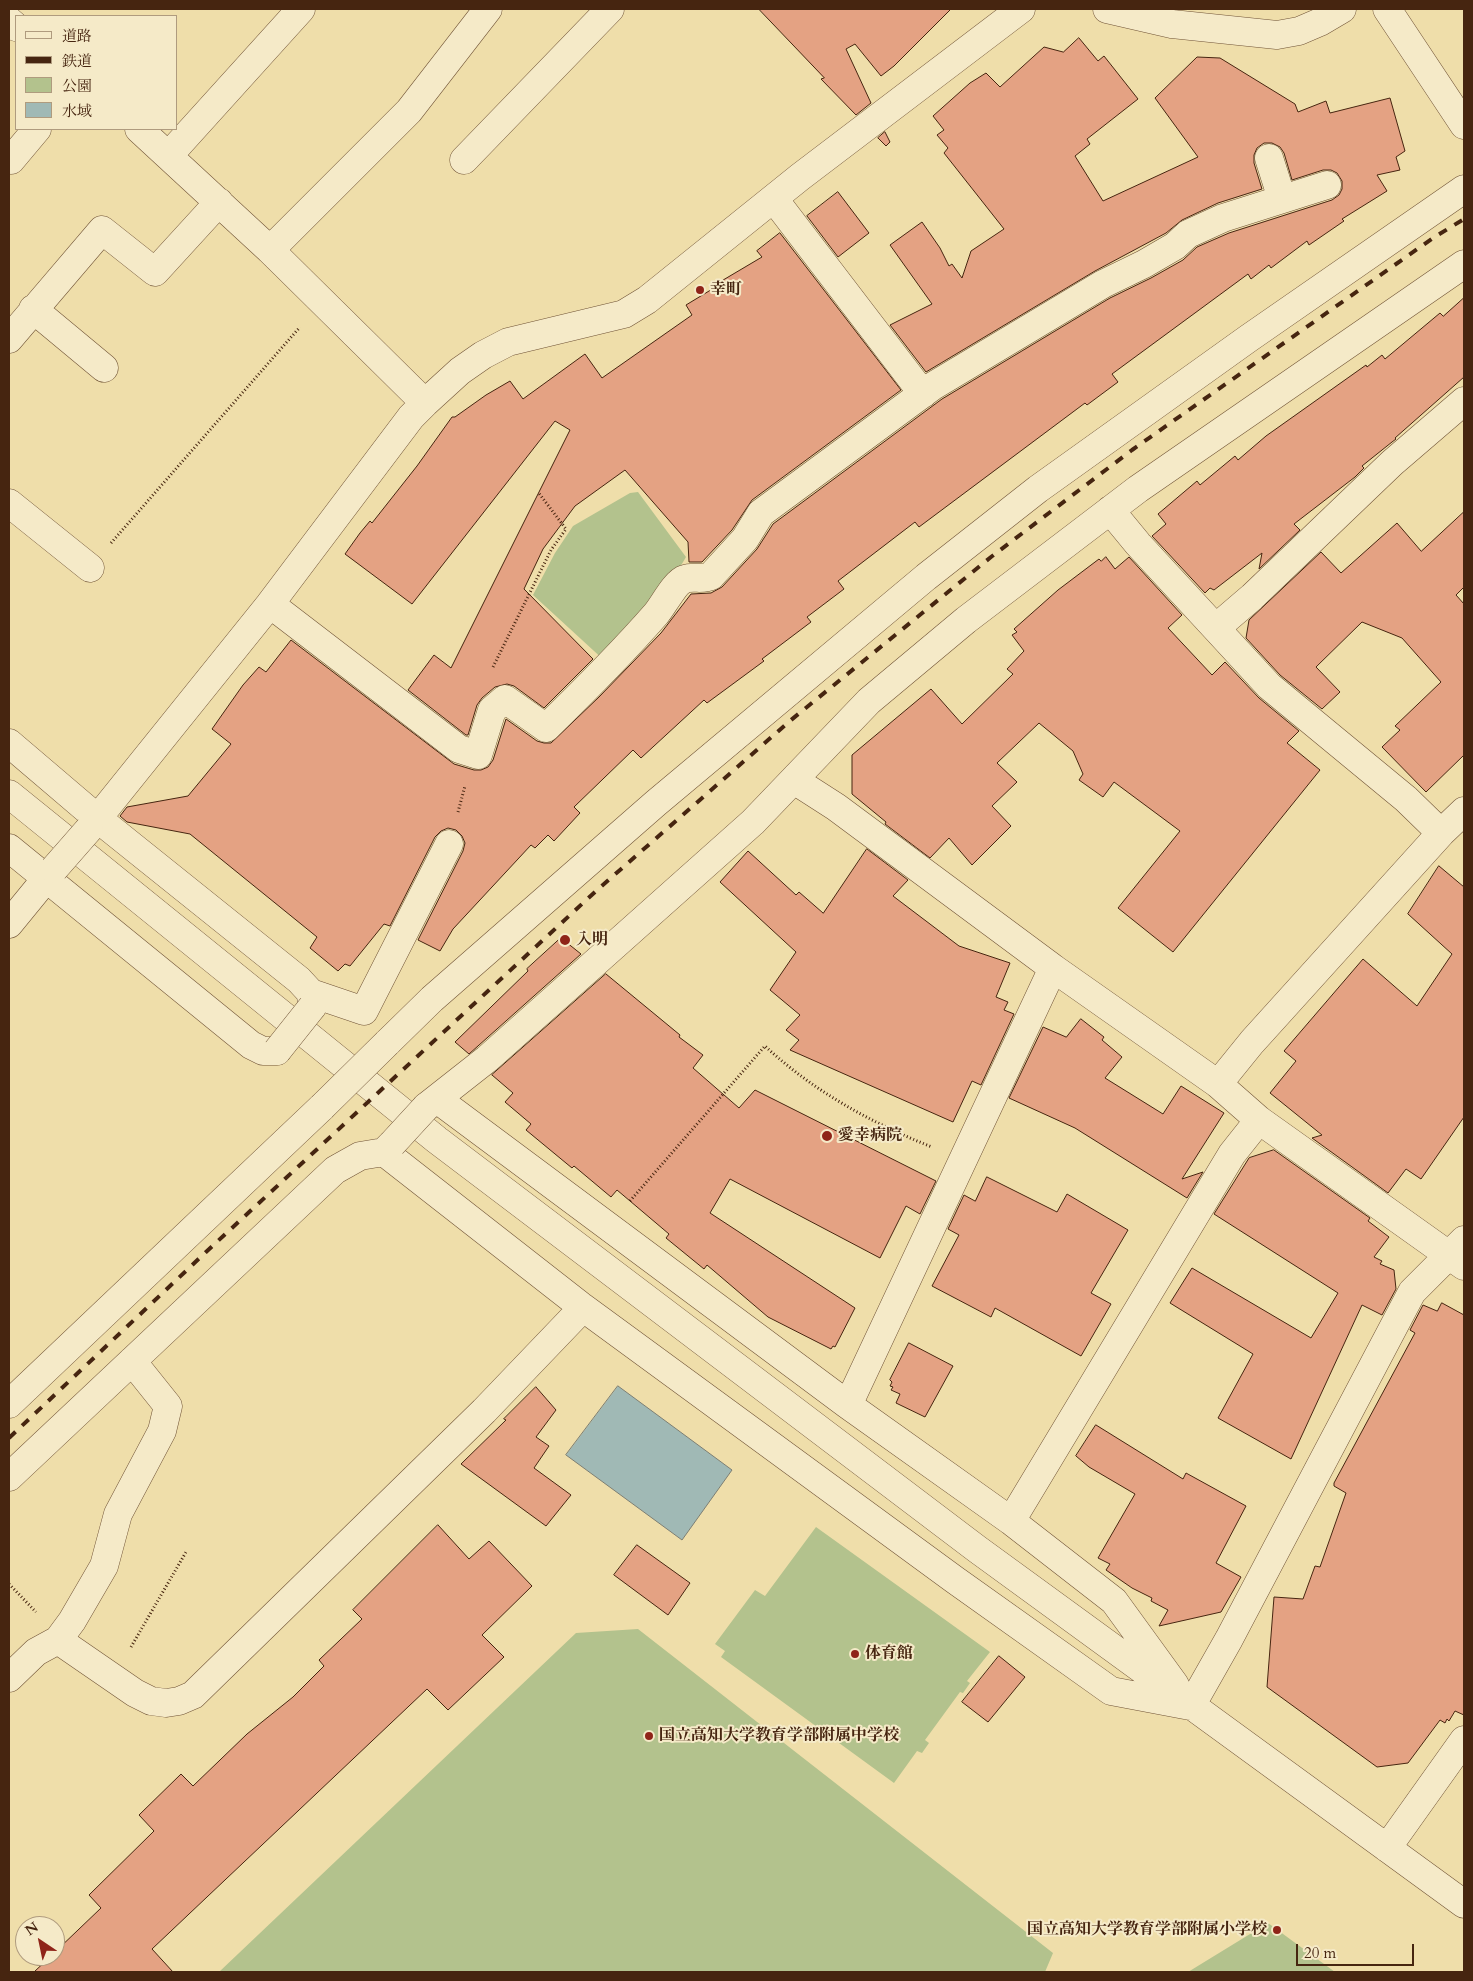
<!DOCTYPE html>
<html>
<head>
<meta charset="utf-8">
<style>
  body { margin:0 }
  #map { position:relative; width:1473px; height:1981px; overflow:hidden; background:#efdeaa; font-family:Cardo,"Noto Serif JP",serif }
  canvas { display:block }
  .frame { position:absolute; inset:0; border:10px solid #462510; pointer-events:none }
  .legend { position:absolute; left:15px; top:15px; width:162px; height:115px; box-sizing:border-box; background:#f5eac8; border:1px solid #af9b7e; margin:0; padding:6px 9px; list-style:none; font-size:15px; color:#462510 }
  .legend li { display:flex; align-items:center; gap:10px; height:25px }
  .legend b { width:25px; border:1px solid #af9b7e }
  .north { position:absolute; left:15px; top:1916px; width:50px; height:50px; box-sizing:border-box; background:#f5eac8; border:1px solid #af9b7e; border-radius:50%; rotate:326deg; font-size:14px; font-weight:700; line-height:20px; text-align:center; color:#462510 }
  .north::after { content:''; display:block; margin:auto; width:18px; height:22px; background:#8f2418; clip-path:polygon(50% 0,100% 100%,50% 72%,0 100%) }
  .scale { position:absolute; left:1296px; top:1944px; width:118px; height:22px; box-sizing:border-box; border:2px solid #462510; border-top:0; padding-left:6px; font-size:15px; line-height:18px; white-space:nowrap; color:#462510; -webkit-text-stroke:4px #f5eac8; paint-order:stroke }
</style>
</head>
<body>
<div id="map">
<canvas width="1473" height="1981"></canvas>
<div class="frame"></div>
<ul class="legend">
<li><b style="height:6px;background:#f5eac8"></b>道路</li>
<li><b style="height:6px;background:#462510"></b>鉄道</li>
<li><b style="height:14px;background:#b3c28d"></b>公園</li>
<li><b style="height:14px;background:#a0b9b5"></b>水域</li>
</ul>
<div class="north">N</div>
<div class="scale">20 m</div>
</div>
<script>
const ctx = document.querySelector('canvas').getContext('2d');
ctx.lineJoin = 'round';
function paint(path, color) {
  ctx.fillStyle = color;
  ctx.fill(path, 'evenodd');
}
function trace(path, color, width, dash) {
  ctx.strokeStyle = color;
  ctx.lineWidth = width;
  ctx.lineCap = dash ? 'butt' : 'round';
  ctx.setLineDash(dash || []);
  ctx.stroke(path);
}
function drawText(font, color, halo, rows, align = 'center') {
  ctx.font = font + ' Cardo,"Noto Serif JP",serif';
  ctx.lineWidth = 4;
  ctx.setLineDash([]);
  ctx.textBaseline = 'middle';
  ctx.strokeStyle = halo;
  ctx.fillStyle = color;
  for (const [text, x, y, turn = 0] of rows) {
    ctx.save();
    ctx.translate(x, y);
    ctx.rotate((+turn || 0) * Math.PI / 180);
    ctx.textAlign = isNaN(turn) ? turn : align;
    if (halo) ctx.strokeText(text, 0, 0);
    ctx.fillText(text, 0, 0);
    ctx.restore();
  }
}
const green = new Path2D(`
  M638,492L686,557L660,601L606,662L533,595L555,553L573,526L630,493Z
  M816,1527L990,1652L967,1681L970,1683L963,1693L960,1692L925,1740L929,1743L922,1753L917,1751L894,1783L721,1657L725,1651L715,1644L755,1590L765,1596Z
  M638,1629L1053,1953L1045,1972H219L576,1633Z
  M1268,1923L1335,1972H1188Z`);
const water = new Path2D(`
  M618,1386L732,1470L682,1540L566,1455Z`);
const building = new Path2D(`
  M759,9H951L894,66L881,76L855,44L846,49L871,103L856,115L821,79L824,78Z
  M1079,38L1098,61L1104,56L1138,99L1087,139L1090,144L1075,156L1103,201L1198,157L1155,98L1197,57L1220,58L1295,104L1298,112L1326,101L1330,113L1390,98L1405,151L1396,157L1400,170L1377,175L1387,191L1342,219L1344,221L1309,245L1307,241L1271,268L1269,265L1251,279L1248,274L1112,374L1118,382L1087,405L1085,403L919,527L915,522L838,581L844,589L807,617L811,622L762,659L764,661L707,703L704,700L641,758L633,750L574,807L580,813L554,841L548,835L535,848L531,845L453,929L440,951L418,940L463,851L465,843L462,836L456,830L448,828L441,831L435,837L390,926L384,924L350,966L345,964L338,971L310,948L317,937L190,834L127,822L120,816L127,807L188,796L231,744L212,729L243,685L259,667L266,672L291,640L454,764L474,770H481L488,767L493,760L506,719L537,741L544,743H551L599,697L661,633L691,594L711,593L722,587L757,549L773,524L942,399L1110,298L1151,278L1183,260L1197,247L1229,233L1332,200L1339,195L1342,189V181L1337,173L1331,170H1323L1292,180L1284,153L1280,147L1272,143H1264L1257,148L1254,155V163L1262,189L1218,203L1182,220L1166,233L1095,271L926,372L890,325L932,304L890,245L922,222L940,248L949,266L952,264L962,278L971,251L1004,229L944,153L948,148L937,135L944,130L933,116L970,83L986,73L1000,87L1044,47L1063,52Z
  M885,132L890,142L886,146L878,138Z
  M838,192L869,233L838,257L807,216Z
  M780,233L901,390L752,500L732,530L702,562H689L688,542L625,470L575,506L543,549L524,589L593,659L544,708L514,686L507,684L495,687L482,698L477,705L468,735H466L408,690L434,655L451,668L570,430L555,421L412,604L345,554L360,533L370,521L372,523L417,466L452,417H455L486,395L510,381L523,399L585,354L602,378L692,315L686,305L714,288L713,286L762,257L757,251Z
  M1464,298V377L1395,438L1396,439L1392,442L1362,466L1364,468L1355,477L1294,524L1300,530L1259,569L1262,553L1214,590L1210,588L1205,593L1152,536L1166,524L1158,514L1197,481L1200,485L1235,456L1238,460L1266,436L1366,365L1367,367L1382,355L1385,359L1440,313L1443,316Z
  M1464,512V587L1456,595L1464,604V755L1426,792L1382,747L1400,730L1395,726L1441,682L1402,638L1362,622L1316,667L1340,692L1322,709L1280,675L1246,638L1249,620L1321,552L1341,573L1397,523L1421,551Z
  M1106,557L1115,569L1129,557L1182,615L1168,628L1212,675L1225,662L1259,698L1299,731L1287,743L1320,770L1173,952L1118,908L1180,831L1114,782L1103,797L1079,780L1083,774L1073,751L1039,723L997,763L1017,782L992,806L1011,826L972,865L949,838L930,858L885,824L886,822L852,794V755L931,689L962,724L1013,674L1007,669L1024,651L1012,635L1017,632L1014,629L1058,590L1099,559L1101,561Z
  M867,849L908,880L893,896L959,946L1010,963L996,997L1008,1002L1004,1010L1014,1014L981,1085L972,1081L953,1122L790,1050L799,1040L786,1030L800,1015L770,990L796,952L720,882L748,851L796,895L799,892L823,913Z
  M1439,866L1464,887V1117L1421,1179L1406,1169L1388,1193L1312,1138L1322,1135L1270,1093L1296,1061L1284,1051L1363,959L1417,1006L1452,954L1408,914Z
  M561,938L581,954L469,1054L455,1042L528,971L527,969Z
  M606,974L680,1035L679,1037L703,1055L693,1068L739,1108L755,1090L936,1181L920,1214L906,1206L880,1258L730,1179L710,1213L855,1308L835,1347L833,1346L831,1349L768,1317L707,1265L704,1269L666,1238L669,1234L617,1190L611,1197L574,1166L572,1168L526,1130L531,1124L505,1102L513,1093L492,1075Z
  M1081,1019L1104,1037L1102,1040L1122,1057L1105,1078L1163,1114L1181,1086L1224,1113L1182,1179L1203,1172L1187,1198L1075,1128L1009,1098L1043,1027L1066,1037Z
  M1274,1150L1370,1218L1368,1221L1389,1237L1374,1257L1382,1261L1380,1264L1394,1270L1396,1289L1382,1315L1362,1305L1291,1459L1218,1418L1253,1354L1170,1303L1192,1268L1311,1338L1338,1293L1214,1214L1249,1158Z
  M987,1177L1057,1212L1067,1194L1128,1230L1091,1293L1111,1304L1081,1356L995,1308L991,1317L932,1286L959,1235L948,1229L964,1195L975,1201Z
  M1442,1303L1464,1315V1715L1455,1711L1449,1721L1447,1719L1445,1723L1440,1720L1408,1763L1377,1767L1267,1687L1274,1597L1303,1599L1315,1566L1320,1567L1346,1493L1334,1486V1483L1415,1333L1410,1330L1423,1305L1437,1311Z
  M909,1343L953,1366L925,1417L896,1403L900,1394L891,1390L893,1387L890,1386L892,1382L890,1380Z
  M536,1387L556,1410L536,1437L549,1446L534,1468L571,1495L546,1526L461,1464L506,1420L504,1419Z
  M1096,1425L1183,1479L1186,1473L1246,1506L1216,1563L1241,1577L1221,1612L1159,1626L1168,1610L1151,1601L1152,1598L1132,1588L1106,1570L1110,1564L1098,1558L1135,1494L1089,1467L1076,1456Z
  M438,1525L469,1559L489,1541L532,1586L482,1635L504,1657L448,1710L427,1689L152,1949L173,1972H34L51,1956H55V1952L101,1908L89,1895L154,1831L139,1815L181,1774L193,1786L247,1734L293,1697L324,1666L319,1660L362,1619L353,1610Z
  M637,1545L690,1583L668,1615L614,1575Z
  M999,1656L1025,1677L988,1722L962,1702Z`);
const path = new Path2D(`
  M111,543L300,327
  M493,667L551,550L566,529L538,492
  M458,812L465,786
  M630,1201L765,1046C812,1090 871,1123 932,1147
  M9,1584L36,1612
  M131,1647L186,1552`);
const minor = new Path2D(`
  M1107,9L1172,24L1277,35L1299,31L1320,22L1342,9
  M1387,9L1464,125
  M9,21L16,27
  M139,129L270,250L425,403
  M169,155L301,9
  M9,158L11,160L37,129
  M1269,158L1282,199
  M464,160L610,9
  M774,199L923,394
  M270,250L409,111L488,9
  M33,309L104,368
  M9,339L102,230L155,272L219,202
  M9,503L90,568
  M1110,510L1138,544L1269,686L1406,799L1441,833
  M270,604L459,749L478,755L492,710L505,699L546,728C584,691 621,654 656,614C663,606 675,582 685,579C693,576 703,580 711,576L745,539L761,513L933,386L1103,284L1144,264L1175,246L1188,234L1223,218L1327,185
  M1217,627L1252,597L1392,463L1464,401
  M9,743L97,818L299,980L311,993L312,1007
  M794,780L836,807L1053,968L1218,1084L1259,1120L1464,1266
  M9,794L437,1140L977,1549L1464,1904
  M89,829L270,604L411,417L425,403L460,371L483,355L508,342L624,314L647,300L800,177L1021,9
  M9,848L251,1045L263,1051H277
  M9,924L54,869
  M311,993L364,1011L449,844
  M387,1043L432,999L656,803L926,577L1038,489L1249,338L1464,189
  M1218,1084L1252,1042L1441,833L1464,811
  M437,1099L848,1405L1011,1521L1114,1601L1175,1685
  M426,1107L487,1059L753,822L869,701L966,620L1138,489L1464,264
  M384,1152L581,1306L955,1580L1111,1691L1185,1705
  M9,1404L322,1107
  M848,1405L1053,968
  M9,1477L335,1170L360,1156L384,1152L392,1144
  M1011,1521L1232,1154L1259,1120
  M58,1640L72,1621L104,1566L118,1514L162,1431L168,1406L132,1361
  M9,1678L36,1652L58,1640L135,1693L151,1701L166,1703L179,1701L193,1695L484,1411L575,1316L581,1306
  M1191,1706L1229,1639L1412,1292L1464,1240
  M1387,1848L1464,1740`);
const rail = new Path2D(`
  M9,1438L206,1252L596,891L791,720L991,557L1132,450L1433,238L1464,219`);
const minorBridge = new Path2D(`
  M54,869L89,829
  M277,1051L312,1007
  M322,1107L387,1043
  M392,1144L426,1107`);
const markers = [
  [700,290,5,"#8f2418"],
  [565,940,6,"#8f2418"],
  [827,1136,6,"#8f2418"],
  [855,1654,5,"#8f2418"],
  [649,1736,5,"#8f2418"],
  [1277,1930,5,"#8f2418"]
];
const poiNames = [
  ["幸町",710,290],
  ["入明",576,940],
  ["愛幸病院",838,1136],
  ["体育館",865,1654],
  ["国立高知大学教育学部附属中学校",659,1736],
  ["国立高知大学教育学部附属小学校",1267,1930,"right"]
];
paint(green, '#b3c28d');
paint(water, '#a0b9b5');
trace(water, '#7c7e73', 1);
paint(building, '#e4a283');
trace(building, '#462510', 1);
trace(minor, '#705336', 29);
trace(path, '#462510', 3, [1, 2.5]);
trace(minor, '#f5eac8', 28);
trace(rail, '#462510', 4, [9, 9]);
trace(minorBridge, '#705336', 29, []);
trace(minorBridge, '#f5eac8', 28);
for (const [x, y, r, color] of markers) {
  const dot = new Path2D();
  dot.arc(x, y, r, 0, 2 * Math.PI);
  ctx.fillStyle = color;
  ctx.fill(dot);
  trace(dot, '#f5eac8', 2);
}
drawText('bold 16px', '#462510', '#f5eac8', poiNames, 'left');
</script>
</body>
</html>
